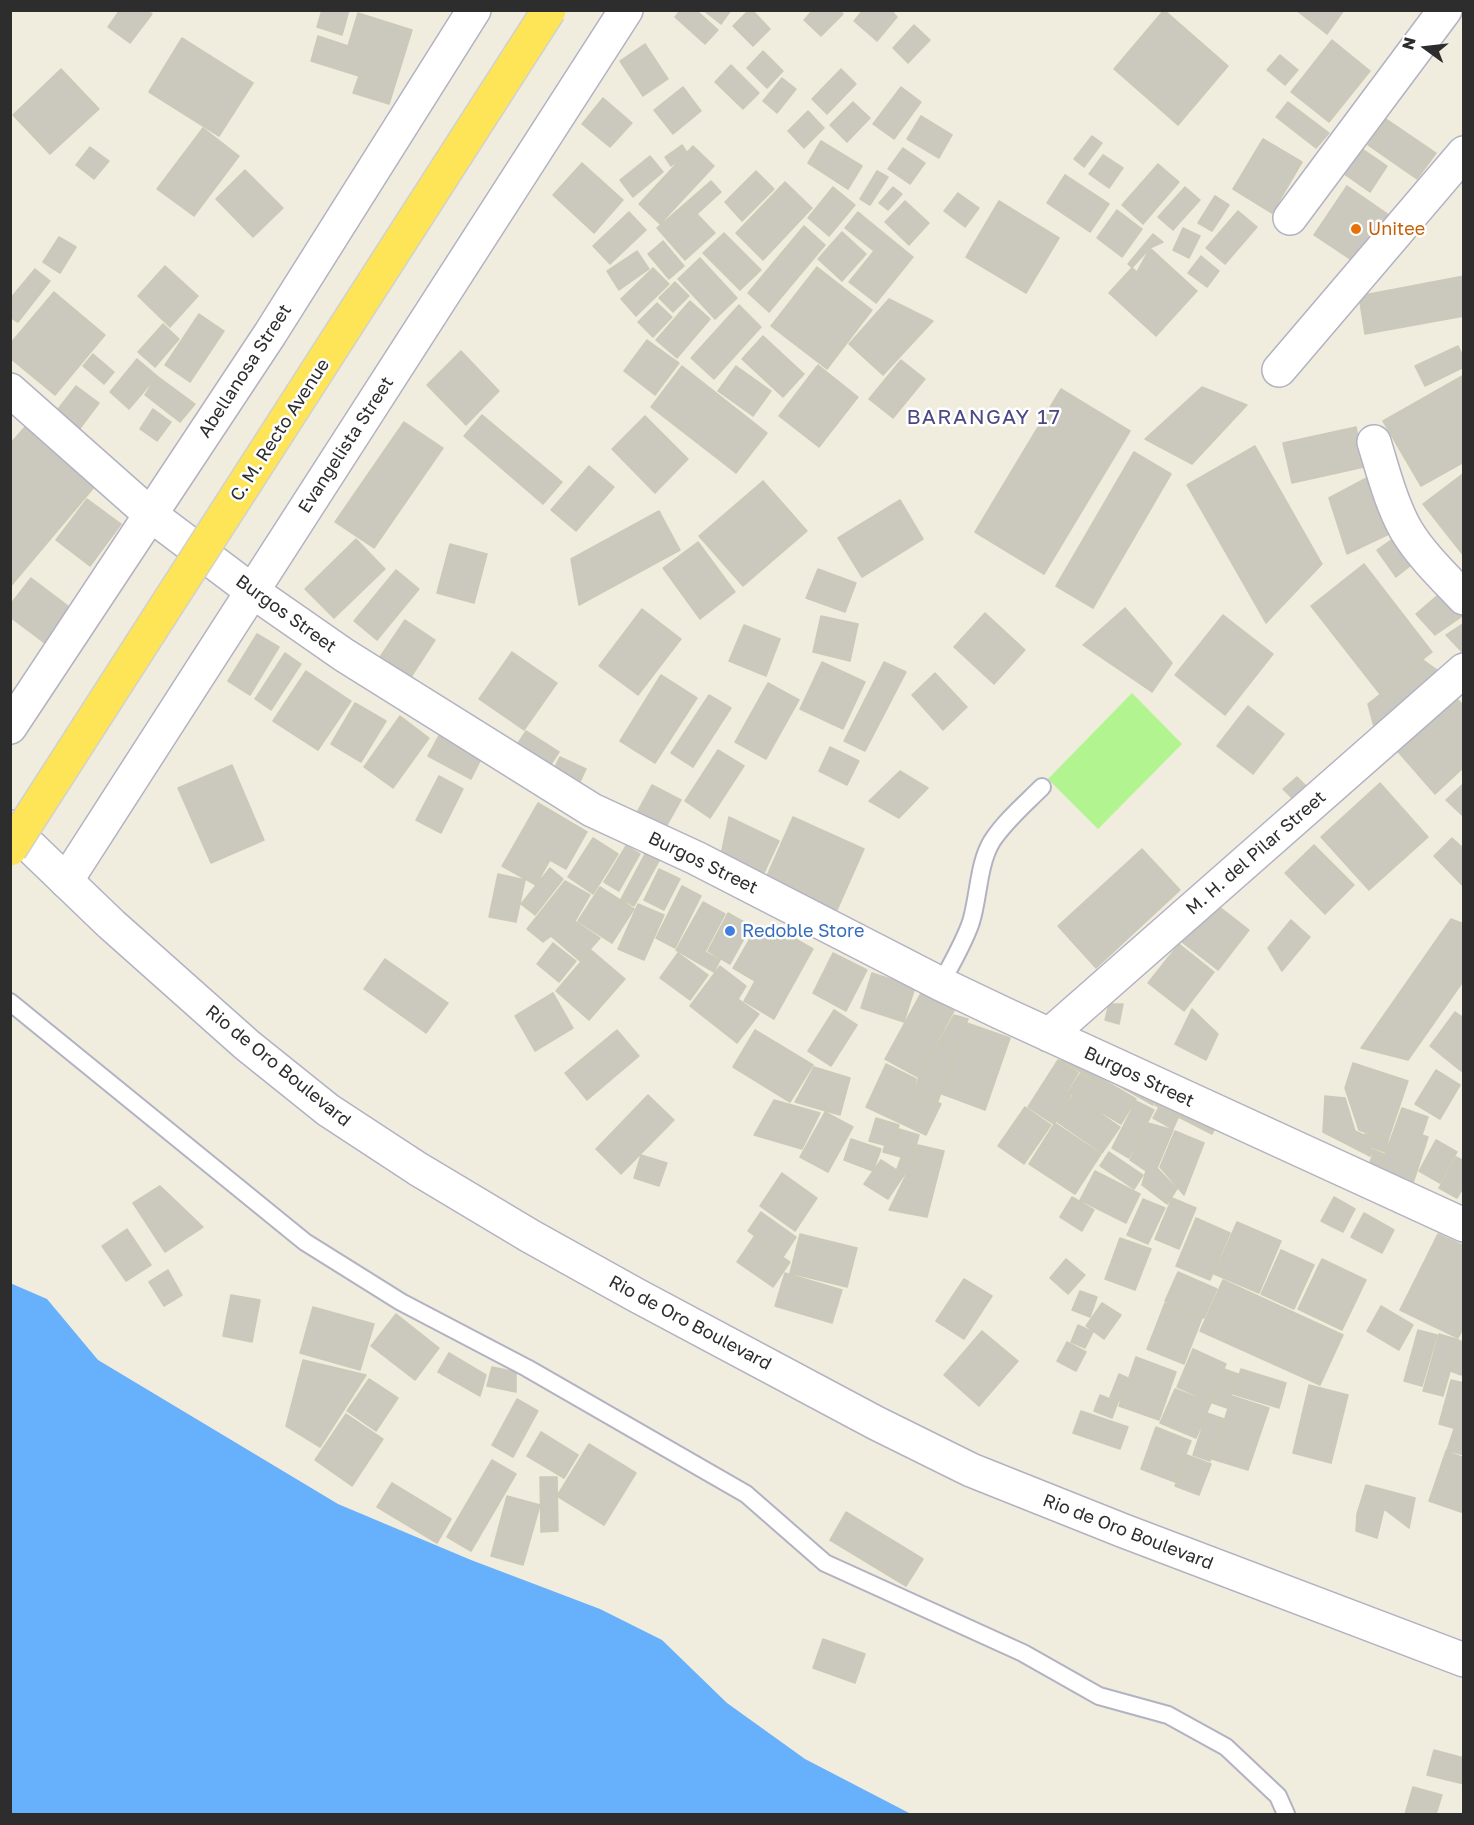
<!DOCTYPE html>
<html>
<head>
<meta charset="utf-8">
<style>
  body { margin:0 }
  #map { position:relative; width:1474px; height:1825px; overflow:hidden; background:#f0ecde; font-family:"Golos Text",sans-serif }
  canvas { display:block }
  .frame { position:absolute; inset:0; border:12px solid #2d2d2d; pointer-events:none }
  .north { position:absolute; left:1396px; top:18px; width:60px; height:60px; -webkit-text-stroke:4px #fff; paint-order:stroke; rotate:285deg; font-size:16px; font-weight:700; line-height:24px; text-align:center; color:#2d2d2d }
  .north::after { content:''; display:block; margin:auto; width:21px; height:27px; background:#2d2d2d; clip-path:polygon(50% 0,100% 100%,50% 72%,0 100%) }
</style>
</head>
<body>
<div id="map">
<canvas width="1474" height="1825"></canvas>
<div class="frame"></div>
<div class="north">N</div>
</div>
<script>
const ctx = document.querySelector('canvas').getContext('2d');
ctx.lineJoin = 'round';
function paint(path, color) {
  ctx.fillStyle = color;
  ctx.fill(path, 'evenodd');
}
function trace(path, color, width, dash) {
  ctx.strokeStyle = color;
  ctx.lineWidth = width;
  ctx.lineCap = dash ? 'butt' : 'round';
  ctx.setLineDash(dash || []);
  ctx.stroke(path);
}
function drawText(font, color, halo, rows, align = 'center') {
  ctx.font = font + ' "Golos Text",sans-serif';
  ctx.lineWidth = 5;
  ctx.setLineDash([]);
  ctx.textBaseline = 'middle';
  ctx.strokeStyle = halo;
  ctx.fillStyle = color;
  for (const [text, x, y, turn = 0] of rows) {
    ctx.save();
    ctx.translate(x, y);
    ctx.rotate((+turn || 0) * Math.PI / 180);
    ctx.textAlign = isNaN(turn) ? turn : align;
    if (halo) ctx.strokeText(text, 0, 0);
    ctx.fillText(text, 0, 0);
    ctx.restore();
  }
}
const pitch = new Path2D(`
  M1132,693L1182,744L1098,829L1048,779Z`);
const water = new Path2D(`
  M10,1283L47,1299L98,1360L338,1504L471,1560L600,1609L662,1640L727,1703L805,1759L911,1814H11Z`);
const building = new Path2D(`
  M120,10H147L152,14L130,43L108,27Z
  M322,10H349L342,35L317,27Z
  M681,10H696L718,30L705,44L675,17Z
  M703,10H731L721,24Z
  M749,10H752L770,29L753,46L733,26Z
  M813,10H839L843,14L821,36L804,20Z
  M863,10H891L897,17L877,41L854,21Z
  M1164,10L1228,66L1178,125L1114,69Z
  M1296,10H1344L1327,34Z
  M358,13L412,30L389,104L353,93L359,76L311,61L318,36L348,46Z
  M914,25L930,40L908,63L893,48Z
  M182,38L253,83L219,136L149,92Z
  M1332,40L1370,71L1329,122L1291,92Z
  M645,44L668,79L643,96L620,61Z
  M763,51L783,71L767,88L747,68Z
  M1280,55L1298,70L1285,85L1267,70Z
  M731,65L759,93L743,109L715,82Z
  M61,69L99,109L50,154L13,115Z
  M841,69L856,84L827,114L812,99Z
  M782,78L796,89L777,113L763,101Z
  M683,87L701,111L673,134L654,110Z
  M901,87L921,102L894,139L873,124Z
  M603,98L632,123L610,147L582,124Z
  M853,102L870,118L847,142L830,125Z
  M1288,102L1329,133L1316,148L1276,117Z
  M808,111L824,128L804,148L788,131Z
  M921,116L952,135L939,158L907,139Z
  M1386,119L1436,153L1417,179L1368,145Z
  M203,128L239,156L194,216L157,189Z
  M1092,136L1102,143L1084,167L1074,159Z
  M1263,139L1302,162L1272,213L1233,189Z
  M821,141L862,166L848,189L808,163Z
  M682,145L688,154L671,166L665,157Z
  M693,146L714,166L660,224L639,204Z
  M1358,146L1387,166L1370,192L1340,171Z
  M90,147L109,161L94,179L76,165Z
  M903,148L925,163L910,184L888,169Z
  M1103,155L1123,168L1109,188L1089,174Z
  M650,156L663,172L633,197L620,180Z
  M582,163L623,200L594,233L553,195Z
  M1158,164L1179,182L1143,224L1122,205Z
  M245,170L283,208L253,237L216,199Z
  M756,171L774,189L742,221L725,202Z
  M877,171L888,177L870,205L860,199Z
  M1065,175L1109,204L1090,232L1047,203Z
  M711,181L721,192L697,214L715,233L685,260L657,228Z
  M785,182L812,208L763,260L736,233Z
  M1347,186L1389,215L1356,263L1314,235Z
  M833,187L855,205L829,236L808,218Z
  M893,187L902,194L888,210L879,203Z
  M1185,187L1200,200L1173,230L1158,217Z
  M958,193L979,208L965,227L944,211Z
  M1215,196L1229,205L1212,231L1198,223Z
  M905,201L929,223L909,245L885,222Z
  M999,201L1059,238L1026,293L966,257Z
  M1117,210L1142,229L1122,257L1097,238Z
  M1238,211L1257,227L1225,264L1206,248Z
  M629,212L646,230L610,264L593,246Z
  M858,212L913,257L876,303L849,282L874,251L845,228Z
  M804,226L825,245L769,312L748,293Z
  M1183,228L1200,236L1189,258L1173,250Z
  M842,232L866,254L842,281L818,259Z
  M724,233L761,270L740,290L703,253Z
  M1153,234L1163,242L1150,248L1137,272L1128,264Z
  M59,237L76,247L60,273L43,262Z
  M663,241L684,266L669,279L648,254Z
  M1150,248L1197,291L1156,336L1109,293Z
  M637,251L649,269L619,290L607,271Z
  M1201,256L1219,271L1207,287L1188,273Z
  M700,258L737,298L715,319L678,279Z
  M165,266L198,296L170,327L138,296Z
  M817,267L872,310L827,369L771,326Z
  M653,268L669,284L636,316L621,299Z
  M35,269L50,281L18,322L10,317V299Z
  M1464,276V316L1365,334L1359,296Z
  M675,282L689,296L673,312L659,298Z
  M54,292L105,335L55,395L10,358V344Z
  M889,299L933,321L883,375L849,344Z
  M690,301L710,319L677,358L656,340Z
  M657,303L672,317L653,337L638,322Z
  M739,305L761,327L714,379L691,358Z
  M199,314L224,331L190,382L165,365Z
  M163,324L179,339L155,367L138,352Z
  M763,336L804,374L783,397L742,359Z
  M647,340L679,363L655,395L624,371Z
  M1458,346L1464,358V367L1425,386L1415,366Z
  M461,351L499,391L466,425L427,385Z
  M93,354L114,372L104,384L83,366Z
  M137,359L157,376L129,409L110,392Z
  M901,360L925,379L893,418L869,399Z
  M818,365L858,397L819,447L779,416Z
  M682,366L767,433L736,473L651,407Z
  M736,366L771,391L753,416L718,391Z
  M1464,375V462L1421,486L1383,421Z
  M157,376L195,404L180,422L145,395Z
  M76,386L99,403L78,431L55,413Z
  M1202,387L1247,405L1192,464L1145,439Z
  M1061,389L1130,431L1044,574L975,532Z
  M153,409L171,422L157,441L140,429Z
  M482,415L562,482L543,504L464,436Z
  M645,416L688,459L655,493L612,449Z
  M404,422L443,448L374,548L335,522Z
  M25,427L95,486L10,587V444Z
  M1356,427L1364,467L1292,483L1283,443Z
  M1255,446L1322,564L1266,623L1187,485Z
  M1134,452L1171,474L1093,608L1056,586Z
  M589,466L614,487L576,531L551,510Z
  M1376,473L1391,533L1347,554L1329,498Z
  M1464,473V556L1423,504Z
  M763,481L807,531L743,586L699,536Z
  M87,499L121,524L90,566L56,540Z
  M900,500L923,539L862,577L838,538Z
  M659,511L680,550L579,605L571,559Z
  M1401,533L1420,558L1396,577L1377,550Z
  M356,539L385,569L334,618L305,589Z
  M698,542L735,592L700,619L663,568Z
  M450,544L487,554L474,603L437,593Z
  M1364,564L1432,652L1380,694L1311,606Z
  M818,569L856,583L845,612L806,598Z
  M396,570L419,589L377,640L354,621Z
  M31,578L72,609L46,644L10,617V605Z
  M1445,589L1464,609V615L1435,635L1416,614Z
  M1125,608L1172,663L1152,692L1083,645Z
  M642,609L681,639L638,695L599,666Z
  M985,613L1025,650L994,684L954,647Z
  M1223,615L1273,654L1225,715L1175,675Z
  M821,616L858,624L850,661L813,652Z
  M405,620L435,640L411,677L380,657Z
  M1464,623V654L1446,635Z
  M744,625L780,639L766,676L729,661Z
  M257,634L279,647L250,695L228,681Z
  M512,652L557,683L524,730L479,699Z
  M285,653L301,664L271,710L255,699Z
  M1423,660L1447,677L1377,738L1368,704Z
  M822,662L865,682L843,729L800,709Z
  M884,662L906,672L865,751L844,741Z
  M306,671L351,701L318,750L273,721Z
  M935,673L967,707L943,730L912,695Z
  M661,675L697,698L655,763L620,741Z
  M768,683L799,700L766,759L735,742Z
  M1452,694L1464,706V767L1435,794L1394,747Z
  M709,695L731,708L693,767L671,753Z
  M355,703L386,721L361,762L331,744Z
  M1248,706L1284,734L1253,774L1217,746Z
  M400,716L429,738L393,788L364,767Z
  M444,726L486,749L471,779L428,756Z
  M526,731L559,752L546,772L513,751Z
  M830,747L859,761L847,785L819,771Z
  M718,750L744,766L710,818L685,801Z
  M560,757L586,769L577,788L551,775Z
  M232,765L264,840L211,863L178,788Z
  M900,771L928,788L899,818L869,801Z
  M439,776L463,789L441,833L416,820Z
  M1297,777L1307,787L1294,800L1283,789Z
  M1380,783L1428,837L1369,890L1321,837Z
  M1464,783V817L1446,800Z
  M652,785L681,800L662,834L634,818Z
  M538,803L587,832L566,869L550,860L536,885L502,866Z
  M729,817L779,841L763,875L721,855Z
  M793,817L864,849L837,910L766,878Z
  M593,838L618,854L593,894L568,877Z
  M1452,838L1464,849L1463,886L1434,856Z
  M1314,845L1354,885L1325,914L1285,873Z
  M626,846L640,854L619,891L604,882Z
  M1142,849L1180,890L1096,968L1058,926Z
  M645,854L659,861L634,906L621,899Z
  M550,868L563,879L535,915L521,904Z
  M659,869L680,879L664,910L644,900Z
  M498,874L525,880L516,922L489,917Z
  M565,881L590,895L575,921L600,938L580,961L551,936L543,942L527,929Z
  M682,886L701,896L675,948L656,938Z
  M600,887L634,909L612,943L578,921Z
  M703,902L725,914L705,952L720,960L714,972L676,950Z
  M1213,902L1249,930L1218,970L1182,942Z
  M638,904L664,915L644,960L618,949Z
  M728,913L751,926L730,964L708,951Z
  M1451,919L1464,924V980L1408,1060L1361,1048Z
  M1291,920L1310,937L1282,971L1268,948Z
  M756,928L775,938L780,930L813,949L774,1019L744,1001L755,981L733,968Z
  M553,943L576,961L559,982L537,964Z
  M1179,944L1214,972L1184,1011L1148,983Z
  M591,950L625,979L589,1020L556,991Z
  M678,953L708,975L690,1000L660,978Z
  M833,953L867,970L846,1011L813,993Z
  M385,959L448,1003L426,1033L364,989Z
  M720,966L746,986L738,999L759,1014L737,1043L690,1006Z
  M872,973L915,987L904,1022L861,1008Z
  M553,993L573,1028L535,1051L515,1016Z
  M921,993L954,1011L918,1077L885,1059Z
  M1109,1004H1123L1119,1024L1105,1020Z
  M1192,1009L1218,1034L1206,1060L1175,1044Z
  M834,1010L857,1025L831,1066L808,1051Z
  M1455,1012L1464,1018V1067L1461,1071L1430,1046Z
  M954,1015L968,1019L938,1101L916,1091L918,1079Z
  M967,1023L1010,1038L985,1110L942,1094Z
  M617,1030L639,1056L587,1100L565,1073Z
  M755,1030L813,1065L790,1102L733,1067Z
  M1073,1049L1115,1068L1110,1081L1102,1076L1098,1083L1061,1060Z
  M1058,1060L1078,1073L1066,1092L1071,1096L1054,1124L1028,1107Z
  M1353,1063L1408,1081L1388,1140L1359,1130L1345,1088Z
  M886,1064L916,1079L915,1091L941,1104L926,1135L866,1107Z
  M814,1067L850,1078L840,1115L795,1102Z
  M1116,1070L1161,1089L1153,1105L1112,1082Z
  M1436,1070L1460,1085L1440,1119L1415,1104Z
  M1080,1074L1098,1085L1102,1079L1136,1099L1121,1124L1068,1092Z
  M1161,1091L1219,1120L1212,1134L1155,1105Z
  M648,1095L674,1120L621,1174L596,1149Z
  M1074,1095L1120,1127L1102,1153L1056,1121Z
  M1325,1096L1345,1098L1355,1131L1364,1135L1367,1147L1373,1150L1370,1156L1323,1132Z
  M774,1100L820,1113L802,1149L754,1135Z
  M1136,1101L1154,1110L1129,1158L1112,1148Z
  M1025,1107L1051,1125L1024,1164L998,1146Z
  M1159,1107L1178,1118L1173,1129L1153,1118Z
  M1402,1108L1428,1117L1422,1135L1428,1137L1413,1183L1379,1171Z
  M825,1112L853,1127L828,1172L800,1157Z
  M876,1118L899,1125L895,1138L887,1136L884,1145L869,1141Z
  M1055,1123L1101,1154L1075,1194L1029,1164Z
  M1148,1123L1173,1130L1157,1168L1177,1189L1167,1204L1142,1185L1146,1171L1130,1160Z
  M899,1129L919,1135L912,1160L883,1152L887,1137L896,1139Z
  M1175,1131L1204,1143L1184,1195L1160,1167Z
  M1365,1134L1388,1141L1385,1152L1368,1146Z
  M851,1139L881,1149L873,1171L844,1160Z
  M1436,1140L1457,1152L1440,1183L1419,1171Z
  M918,1145L944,1151L927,1217L889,1210L906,1175L897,1169L901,1158L913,1161Z
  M1374,1150L1384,1154L1378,1172L1366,1175Z
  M1109,1152L1143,1175L1134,1189L1100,1166Z
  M641,1155L667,1163L659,1186L634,1178Z
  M1456,1157L1464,1161V1186L1457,1198L1439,1188Z
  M881,1160L904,1175L888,1199L864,1184Z
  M1095,1171L1140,1194L1126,1223L1080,1200Z
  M782,1173L817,1198L795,1231L760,1206Z
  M160,1186L203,1227L165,1252L133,1203Z
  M1072,1197L1094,1210L1082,1231L1060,1217Z
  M1334,1197L1355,1209L1343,1232L1321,1221Z
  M1172,1198L1196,1208L1179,1249L1155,1239Z
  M1143,1199L1165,1208L1148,1244L1127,1235Z
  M761,1212L796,1237L783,1257L748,1231Z
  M1364,1213L1394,1230L1382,1253L1351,1237Z
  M1196,1218L1230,1233L1210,1280L1176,1266Z
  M1237,1222L1281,1241L1259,1293L1214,1274Z
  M127,1229L151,1265L126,1281L102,1246Z
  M800,1234L857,1248L847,1287L790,1273Z
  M1438,1234L1464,1246V1327L1458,1338L1400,1310Z
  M754,1237L790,1262L773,1287L737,1262Z
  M1120,1238L1151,1249L1135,1290L1105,1279Z
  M1281,1250L1314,1265L1294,1309L1261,1294Z
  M1066,1259L1085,1275L1068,1294L1050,1278Z
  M1322,1259L1366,1280L1342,1330L1298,1309Z
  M168,1270L182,1295L164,1306L149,1282Z
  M1178,1272L1217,1289L1204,1318L1165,1301Z
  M785,1273L842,1290L832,1323L775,1306Z
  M964,1279L992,1296L964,1339L936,1321Z
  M1223,1280L1343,1335L1320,1385L1200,1331Z
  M1080,1291L1097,1297L1090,1317L1072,1310Z
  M231,1295L260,1300L252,1342L223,1336Z
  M1102,1303L1121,1315L1104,1339L1086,1326Z
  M1165,1303L1202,1318L1184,1364L1147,1349Z
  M1381,1306L1413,1325L1399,1350L1367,1331Z
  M313,1307L374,1324L360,1370L300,1353Z
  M396,1314L439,1348L415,1380L371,1346Z
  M1078,1325L1093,1332L1085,1348L1071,1342Z
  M1418,1330L1437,1335L1422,1386L1404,1381Z
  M982,1331L1018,1361L979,1406L944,1375Z
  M1439,1334L1459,1340L1443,1396L1423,1391Z
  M1460,1341L1464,1342V1368L1461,1375L1451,1371Z
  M1067,1342L1086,1352L1076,1371L1057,1361Z
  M1193,1349L1226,1364L1209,1401L1177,1387Z
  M449,1353L486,1375L480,1396L438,1372Z
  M1136,1357L1176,1372L1159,1420L1119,1406Z
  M303,1360L366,1375L320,1447L286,1426Z
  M492,1367L516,1372V1392L487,1386Z
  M1224,1369L1238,1374L1227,1408L1210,1402Z
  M1241,1369L1286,1383L1279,1408L1233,1394Z
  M1119,1374L1128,1378L1119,1401L1110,1397Z
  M369,1379L398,1398L376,1431L347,1411Z
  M1451,1380L1464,1383V1431L1439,1424Z
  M1309,1385L1348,1395L1331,1463L1293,1453Z
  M1175,1389L1211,1403L1196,1438L1160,1423Z
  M1100,1395L1118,1402L1112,1418L1094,1411Z
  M1232,1396L1269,1408L1248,1470L1212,1459Z
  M517,1399L538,1411L513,1457L492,1445Z
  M1081,1411L1128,1427L1120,1449L1073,1433Z
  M1207,1413L1224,1419L1210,1461L1193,1455Z
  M346,1414L383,1439L352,1486L315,1460Z
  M1156,1427L1191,1441L1175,1482L1141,1469Z
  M1454,1429L1464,1432V1455L1447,1450Z
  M541,1432L578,1455L564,1478L527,1456Z
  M589,1444L636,1473L604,1525L557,1496Z
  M1446,1451L1464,1458V1513L1429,1501Z
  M1187,1455L1211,1464L1199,1495L1175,1486Z
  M492,1460L516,1474L471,1551L447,1537Z
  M540,1477H557L558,1531L541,1532Z
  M392,1483L451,1519L437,1543L377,1507Z
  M1366,1485L1415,1498L1409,1528L1384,1509L1377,1538L1356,1531L1357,1514Z
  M507,1496L540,1505L523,1565L491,1556Z
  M846,1512L923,1559L906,1586L830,1540Z
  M823,1639L865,1654L855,1683L813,1668Z
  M1434,1750L1464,1758V1784L1427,1775Z
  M1413,1787L1442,1795L1436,1814H1405Z`);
const service = new Path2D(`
  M941,984C951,964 964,943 971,922C979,896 978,864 992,841C1005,821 1025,804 1042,787
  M10,1002L305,1242L401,1302L527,1368L746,1494L825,1563L1023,1653L1099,1696L1168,1715L1226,1747L1278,1796L1286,1814`);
const minor = new Path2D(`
  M1290,218L1445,10
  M1279,370L1464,153
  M10,390L151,515
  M1374,442C1383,471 1391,503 1406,530C1421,555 1444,577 1464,598
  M252,591L344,655L592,810L696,858L941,984L1004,1014L1464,1225
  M1049,1035L1464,670`);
const tertiary = new Path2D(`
  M151,515L252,591
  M10,727L270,334L474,10
  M66,881L626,10`);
const secondary = new Path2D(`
  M10,827L111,924L247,1045L328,1110L418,1169L530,1236L636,1295L876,1423L971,1470L1124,1531L1464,1660`);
const trunkBridge = new Path2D(`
  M10,849L549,10`);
const markers = [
  [1356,229,6,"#e8710a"],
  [730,931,6,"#3f7fe0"]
];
const foodNames = [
  ["Unitee",1368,229]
];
const streetNames = [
  ["Abellanosa Street",245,371,-57],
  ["C. M. Recto Avenue",280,430,-57],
  ["Evangelista Street",346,445,-57],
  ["Burgos Street",286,614,36],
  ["M. H. del Pilar Street",1256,853,-41],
  ["Burgos Street",703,863,26],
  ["Rio de Oro Boulevard",278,1066,39],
  ["Burgos Street",1139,1077,25],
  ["Rio de Oro Boulevard",690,1323,28],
  ["Rio de Oro Boulevard",1128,1532,21]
];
const shopNames = [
  ["Redoble Store",742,931]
];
const quarterNames = [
  ["BARANGAY 17",984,417]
];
paint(pitch, '#b1f490');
paint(water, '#67b0fc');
paint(building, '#cbc9bd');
trace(building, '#ccc9b7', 1.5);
trace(service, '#b3b2c2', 20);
trace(minor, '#b3b2c2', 36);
trace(tertiary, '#b3b2c2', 36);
trace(secondary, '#b3b2c2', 36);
trace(service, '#fff', 16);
trace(minor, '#fff', 33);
trace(tertiary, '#fff', 33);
trace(secondary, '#fff', 33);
trace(trunkBridge, '#d1d1d1', 36, []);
trace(trunkBridge, '#fee457', 33);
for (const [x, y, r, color] of markers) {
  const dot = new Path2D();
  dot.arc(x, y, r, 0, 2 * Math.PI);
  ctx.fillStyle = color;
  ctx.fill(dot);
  trace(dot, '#fff', 2);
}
drawText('18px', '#c56008', '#fff', foodNames, 'left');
drawText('18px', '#2d2d2d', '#fff', streetNames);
drawText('18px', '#366cbe', '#fff', shopNames, 'left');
ctx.letterSpacing = '1.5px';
drawText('21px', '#4b4783', '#fff', quarterNames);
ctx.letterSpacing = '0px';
</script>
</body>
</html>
